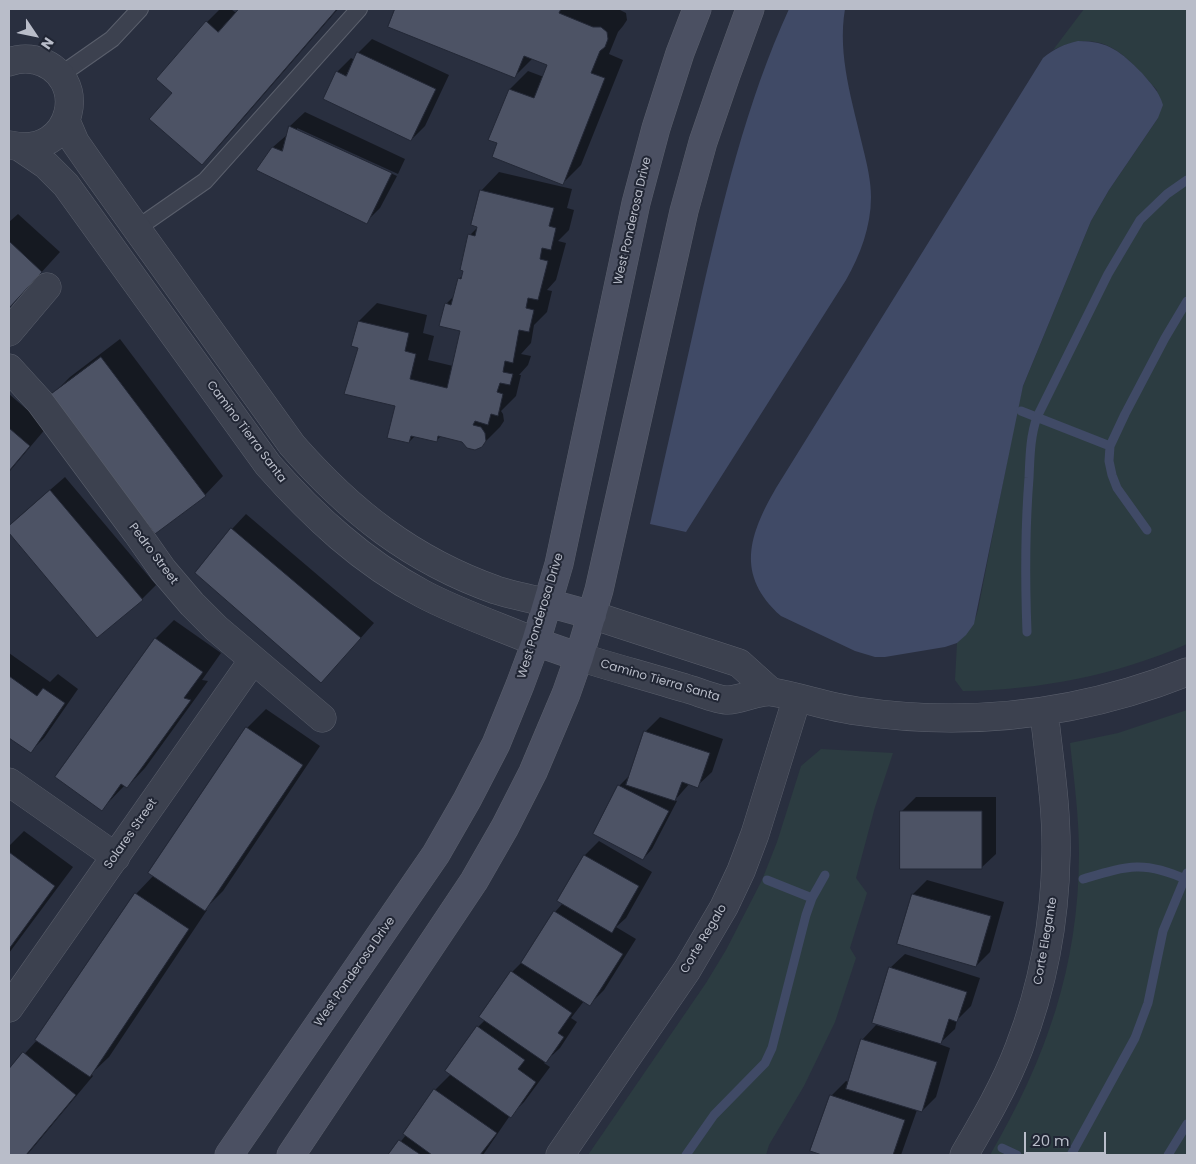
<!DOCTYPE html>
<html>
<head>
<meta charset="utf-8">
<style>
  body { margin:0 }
  #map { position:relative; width:1196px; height:1164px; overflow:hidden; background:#292f3f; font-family:Poppins,sans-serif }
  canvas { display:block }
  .frame { position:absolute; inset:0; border:10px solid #b9bdc9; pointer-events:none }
  .north { position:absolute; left:10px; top:10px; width:50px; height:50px; -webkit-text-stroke:4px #212634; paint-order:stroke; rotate:124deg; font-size:14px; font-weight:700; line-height:20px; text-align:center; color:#b9bdc9 }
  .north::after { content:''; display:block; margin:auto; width:18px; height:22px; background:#b9bdc9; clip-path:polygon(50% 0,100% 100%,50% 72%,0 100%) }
  .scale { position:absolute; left:1024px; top:1132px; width:82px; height:22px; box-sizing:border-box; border:2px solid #b9bdc9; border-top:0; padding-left:6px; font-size:15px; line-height:18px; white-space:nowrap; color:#b9bdc9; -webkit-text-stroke:4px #212634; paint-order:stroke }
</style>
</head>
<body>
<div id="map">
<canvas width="1196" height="1164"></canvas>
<div class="frame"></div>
<div class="north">N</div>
<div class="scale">20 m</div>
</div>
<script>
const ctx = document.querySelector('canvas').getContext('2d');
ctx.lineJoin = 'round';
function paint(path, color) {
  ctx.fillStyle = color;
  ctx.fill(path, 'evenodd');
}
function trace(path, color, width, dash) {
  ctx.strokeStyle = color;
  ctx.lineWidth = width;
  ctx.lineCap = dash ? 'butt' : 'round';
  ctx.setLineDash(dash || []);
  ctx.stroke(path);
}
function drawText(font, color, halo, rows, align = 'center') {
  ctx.font = font + ' Poppins,sans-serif';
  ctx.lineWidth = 4;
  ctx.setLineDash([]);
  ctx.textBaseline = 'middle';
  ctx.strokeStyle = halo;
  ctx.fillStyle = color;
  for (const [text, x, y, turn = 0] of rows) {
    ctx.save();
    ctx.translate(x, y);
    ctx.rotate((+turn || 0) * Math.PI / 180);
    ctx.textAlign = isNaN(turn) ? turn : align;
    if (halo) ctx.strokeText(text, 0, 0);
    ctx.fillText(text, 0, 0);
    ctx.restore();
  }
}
const green = new Path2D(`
  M1084,9H1187V644C1117,675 1040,690 963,691L955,680L957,643C968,633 974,625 978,610L1017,410L1023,386L1091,221L1109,190L1158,118L1157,90C1125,56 1105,26 1053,50Z
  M1187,710V1155H990C1046,1059 1079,966 1079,853C1079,816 1074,780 1070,743L1118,733Z
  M821,749L893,753L875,807L856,878L867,893L850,948L856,958L835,1022L804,1086L769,1145L766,1155H588L706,983L726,950L762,880L777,842L801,766Z`);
const water = new Path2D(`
  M789,9H845C837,56 853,103 863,148C867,164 871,181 871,197C871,227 860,255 846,280L686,532L650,524C666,451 683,378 699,306C722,205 746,103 789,9Z
  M1078,41C1109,41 1121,52 1142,73C1151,84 1159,91 1163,105L1158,118L1109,190L1091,221L1023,386L974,624L966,635L957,643L945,647L885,657H875L855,651L781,616C735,575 749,535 776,488L1043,58C1054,49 1064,44 1078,41Z`);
const shadow = new Path2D(`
  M220,9H231L236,13L240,9H338L220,145L202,164L173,93L207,22Z
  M396,9H618L626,13L627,20L623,26L618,32L609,54L623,60L581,165L562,184L498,143L490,139L510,89L528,71L544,77L549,64L533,58L515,76L389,27Z
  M372,39L449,75L425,126L411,140L337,72L351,58L355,60L358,53Z
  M305,112L405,159L398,174L297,128V130L397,176L380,208L366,222L258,170L273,147L288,134L290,126Z
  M499,172L572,189L567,208L574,210L569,230L558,241L566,243L556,280L547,290L552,291L547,312L534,325L531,343L521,354L531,356L528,365L519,375H521L516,396L501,411L503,414L504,421L500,427L481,446L441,436L436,441L415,436L409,442L397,405L360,347L359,321L377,303L427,315L423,333L434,336L428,360L453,366L462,330L446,304L455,295L459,279L464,274L470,235L479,226L481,191Z
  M18,214L60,252L9,308V222Z
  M120,339L223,476L205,495L52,395L70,377Z
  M9,394L47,427L9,472Z
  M65,477L156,585L142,599L97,636L9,531V527L21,515Z
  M246,514L374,623L335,667L197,573L232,529Z
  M174,620L221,653L202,680L208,681L145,768L127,787L125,785L102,809L56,776L156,638Z
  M9,653L50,682L58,674L78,689L44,738L30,752L9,737Z
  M266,709L320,746L223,891L205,909L207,910L109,1057L91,1074L93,1076L27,1155H9V1071L38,1039L136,894L154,875L247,728Z
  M660,717L723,739L712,772L697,786L690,783L675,800L677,801L652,849L643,859L595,834L619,786L629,776L630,777L645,732Z
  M916,797H996V854L981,868L902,811Z
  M24,831L73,867L9,953V846Z
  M599,841L652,872L626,918L616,927L636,939L604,990L590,1004L584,1001L571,1018L577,1022L560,1048L544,1063L550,1067L524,1102L509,1117L483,1155H390L406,1135L404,1134L435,1090L451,1074L447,1071L478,1027L485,1020L512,972L525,959L555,912L563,903L558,900L585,855Z
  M927,880L1004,902L990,952L976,966L899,943L913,894Z
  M905,954L980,978L971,1006L957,1020L955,1029L939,1044L950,1048L936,1097L922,1111L917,1110L901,1155H817L819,1153L812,1151L832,1095L846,1081L849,1082L862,1040L876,1025L901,1033L890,968Z`);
const stream = new Path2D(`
  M1021,411L1110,446
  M1147,530L1117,488L1112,475L1109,461L1110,446L1125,414L1165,338L1187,301
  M1027,632C1025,580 1025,529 1029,478C1030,457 1030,437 1037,417L1108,274L1140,220L1167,194L1187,180
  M1083,879C1127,866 1144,860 1187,880
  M767,880L812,898
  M1002,1148L1017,1155
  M686,1155L714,1115L765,1063L772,1048L806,915L812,898L825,875
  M1071,1155L1135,1038L1148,1003L1163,931L1187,873
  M1168,1155L1187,1124`);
const building = new Path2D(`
  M239,9H337L202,165L149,119L172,93L156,79L206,21L218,32Z
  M395,9H561L559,13L593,27H601L607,32L608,39L605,47L600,51L591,73L605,78L563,185L492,157L497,143L488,140L509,89L534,98L547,65L524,56L515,78L388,27Z
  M357,52L436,89L411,141L323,99L336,71L346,76Z
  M289,126L392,173L367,224L256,170L272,147L282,151Z
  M480,190L554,208L549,226L556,228L551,250L542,248L540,259L548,261L538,300L528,298L526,308L534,310L529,332L519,330L513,363L505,361L503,372L513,374L510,385L500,383L497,392L503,394L498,416L491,414L488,425L475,421L473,425L481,427L485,433L486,441L482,447L475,450L467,448L462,442L438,436L437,442L411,436L409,443L387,438L395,406L344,394L358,348L351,346L358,321L409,333L405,351L416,354L410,379L447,388L460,331L439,326L445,303L451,305L458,278L461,279L463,271L460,270L468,234L475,236L477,227L471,225Z
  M9,241L42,272L9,308Z
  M101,357L206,496L155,534L50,395Z
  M9,428L30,446L9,471Z
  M50,490L143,600L97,638L9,533V526Z
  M231,528L361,638L321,683L195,573Z
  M155,638L203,672L184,698L191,700L127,788L121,784L102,811L55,777Z
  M9,676L37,696L43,688L65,703L31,753L9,738Z
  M246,727L303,765L205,911L148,873Z
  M644,731L710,753L698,788L682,782L675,801L626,785Z
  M618,785L669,811L643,860L593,834Z
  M900,811H982V869H900Z
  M9,852L55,886L9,949Z
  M584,855L639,886L612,933L557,901Z
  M135,893L189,929L90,1077L35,1040Z
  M912,894L991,916L976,967L897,944Z
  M554,911L623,954L590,1006L521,963Z
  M889,967L967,992L957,1022L949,1019L941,1044L872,1023Z
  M511,971L572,1013L558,1033L564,1037L546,1063L479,1017Z
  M477,1026L525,1060L518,1069L536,1082L511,1118L445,1071Z
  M861,1039L937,1062L922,1112L846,1089Z
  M23,1052L76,1095L26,1155H9V1069Z
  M434,1089L497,1133L480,1155H432L403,1134Z
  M830,1095L905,1120L893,1155H822L810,1151Z
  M399,1140L421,1155H388Z`);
const service = new Path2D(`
  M59,76L112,39L140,9
  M136,229L205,181L359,9`);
const minor = new Path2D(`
  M9,62C17,59 26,58 35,60C92,74 74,160 10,145
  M66,121L75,142L91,165L292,445C350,511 411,560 496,590C512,595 531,599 548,603
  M21,148L46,165L66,185L268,465C313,516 362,562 423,594C459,613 498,626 536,642
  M9,332L47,287
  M9,368L40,402L137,533L163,570L192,604L216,628L322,718
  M592,615L739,663L770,691
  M579,657C615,668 652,678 688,689C699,692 717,700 728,700C742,700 758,690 772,692C801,697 828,707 857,711C971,728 1081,714 1187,672
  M9,782L116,857
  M9,1008L253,660
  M560,1155L687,970L724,907L741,871L755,834L797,698
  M964,1155C984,1121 1005,1085 1019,1048C1043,986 1055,921 1056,855C1057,807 1049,759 1044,711`);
const secondary = new Path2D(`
  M548,603L592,615
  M536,642L579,657
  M229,1155L436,854L467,800L496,744L520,685L536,642L559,564L636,203L656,128L680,53L697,9
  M291,1155L474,881L505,827L533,772L566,694L579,657L599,590L684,211L703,142L726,75L750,9`);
const streetNames = [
  ["West Ponderosa Drive",633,221,-77],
  ["Camino Tierra Santa",246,432,53],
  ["Pedro Street",153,554,53],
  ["West Ponderosa Drive",541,616,-73],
  ["Camino Tierra Santa",660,681,16],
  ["Solares Street",131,834,-55],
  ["Corte Regalo",704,939,-59],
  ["Corte Elegante",1046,941,-80],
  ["West Ponderosa Drive",355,972,-55]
];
paint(green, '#2c3c41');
paint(water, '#404a66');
paint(shadow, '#0007');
trace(stream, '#404a66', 9);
paint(building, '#4d5365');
trace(building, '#232836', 1);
trace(service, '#5a5f6c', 18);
trace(minor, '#5a5f6c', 29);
trace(secondary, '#5a5f6c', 29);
trace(service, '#3c414f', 16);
trace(minor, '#3c414f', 28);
trace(secondary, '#4b5062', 28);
drawText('12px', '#b9bdc9', '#212634', streetNames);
</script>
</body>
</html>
